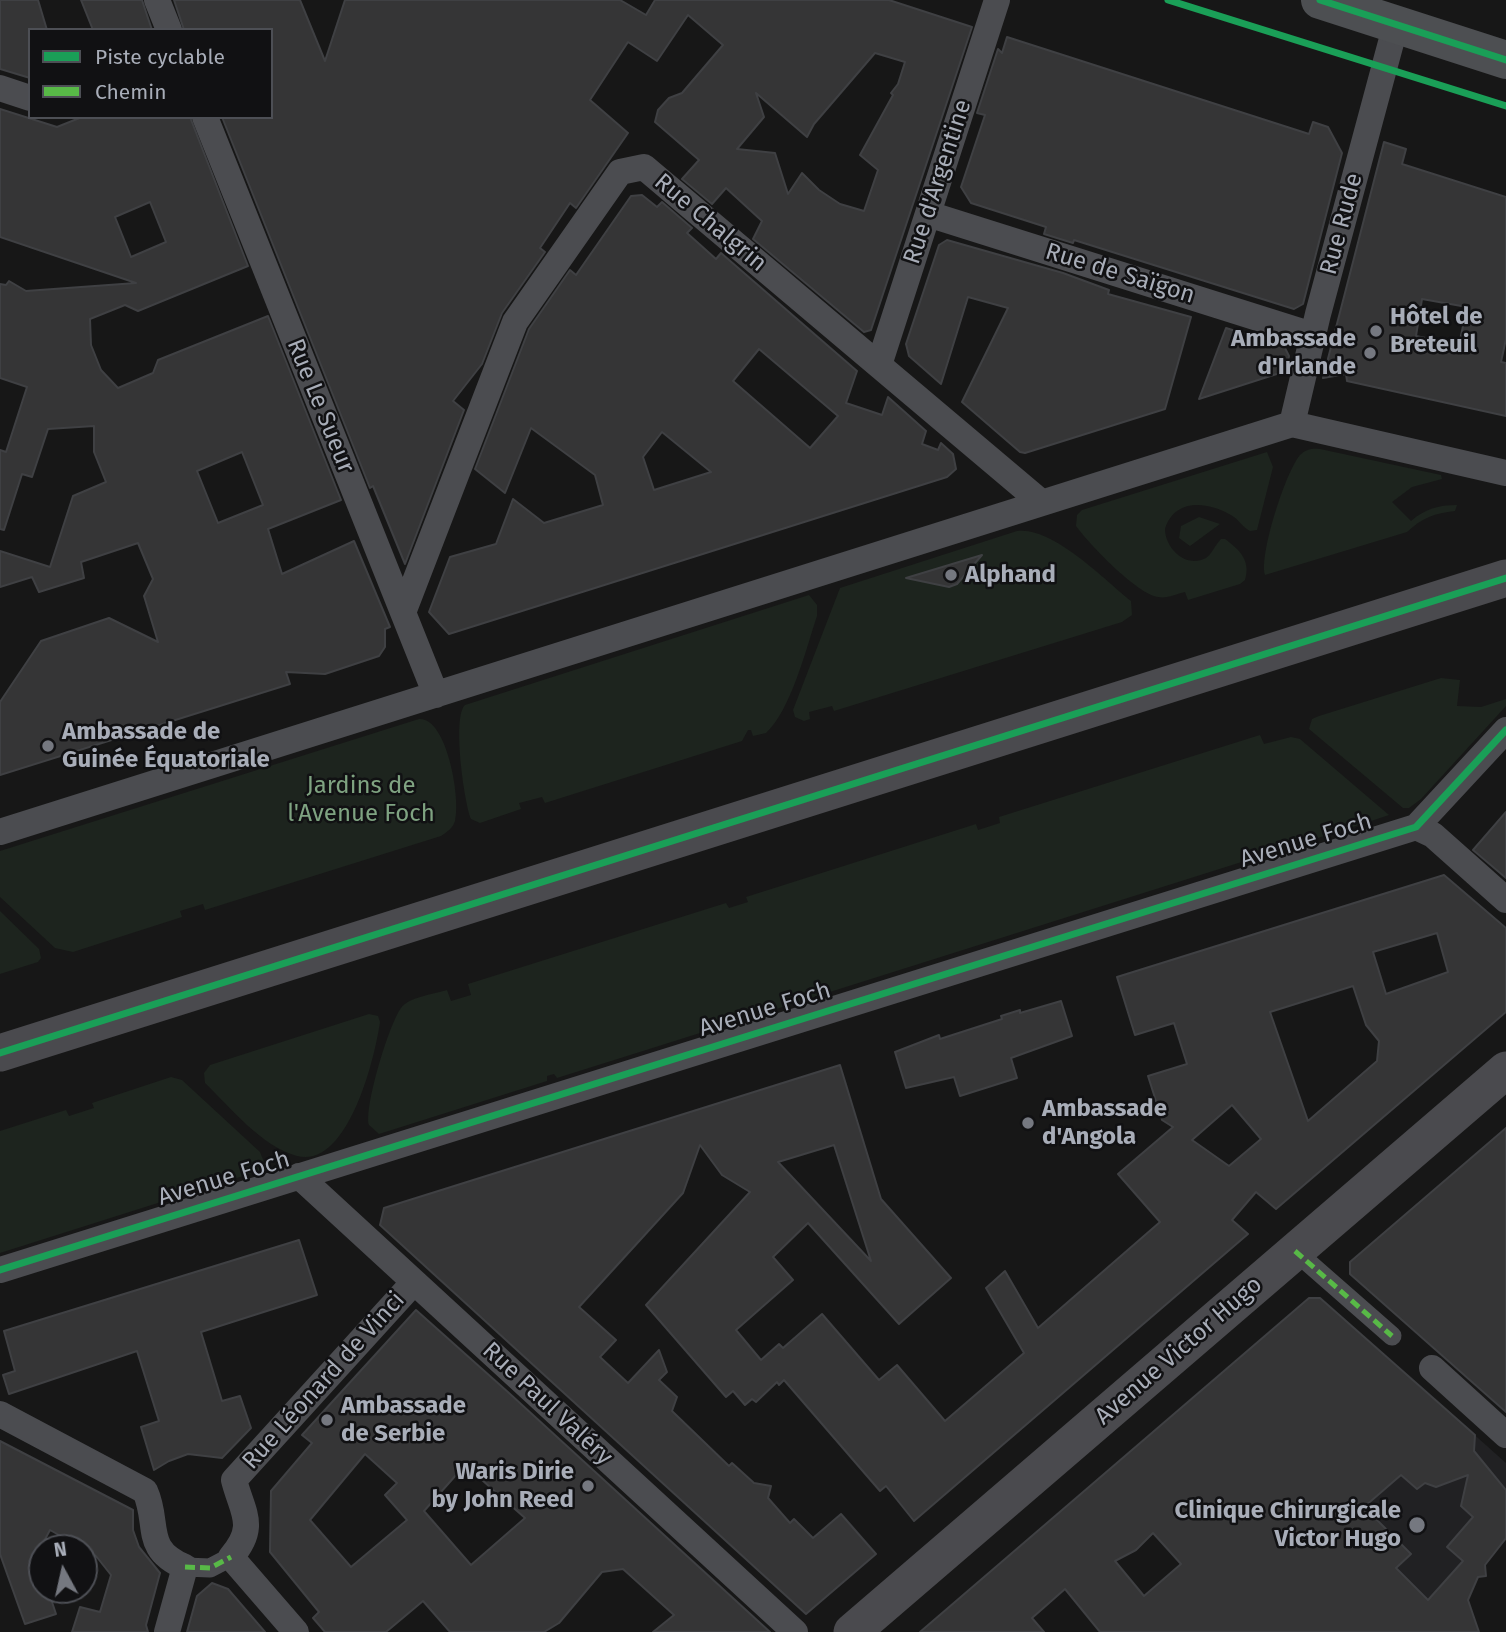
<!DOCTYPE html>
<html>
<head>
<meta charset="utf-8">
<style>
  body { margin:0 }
  #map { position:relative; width:1506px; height:1632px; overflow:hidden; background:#171717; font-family:"Fira Sans",sans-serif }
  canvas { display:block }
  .legend { position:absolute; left:28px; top:28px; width:245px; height:91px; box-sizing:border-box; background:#111113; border:2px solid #4d4f55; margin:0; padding:9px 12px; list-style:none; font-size:21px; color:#a8adb8 }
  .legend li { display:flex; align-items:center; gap:14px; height:35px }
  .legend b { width:35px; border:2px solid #4d4f55 }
  .north { position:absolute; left:28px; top:1534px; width:70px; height:70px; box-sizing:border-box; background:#111113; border:2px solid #4d4f55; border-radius:50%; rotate:352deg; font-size:19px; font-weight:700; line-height:28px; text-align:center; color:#a8adb8 }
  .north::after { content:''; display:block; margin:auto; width:24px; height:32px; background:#757880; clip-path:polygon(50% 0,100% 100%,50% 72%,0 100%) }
</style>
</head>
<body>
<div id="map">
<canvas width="1506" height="1632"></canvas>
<ul class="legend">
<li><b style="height:9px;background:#1a9f57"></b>Piste cyclable</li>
<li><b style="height:9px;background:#58b947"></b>Chemin</li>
</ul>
<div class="north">N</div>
</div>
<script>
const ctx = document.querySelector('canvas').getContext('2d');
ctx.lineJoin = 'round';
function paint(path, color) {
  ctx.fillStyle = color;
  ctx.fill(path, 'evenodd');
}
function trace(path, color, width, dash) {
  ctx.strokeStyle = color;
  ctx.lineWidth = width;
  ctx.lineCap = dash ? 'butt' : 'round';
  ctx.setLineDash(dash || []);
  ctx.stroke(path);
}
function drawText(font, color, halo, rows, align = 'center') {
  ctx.font = font + ' "Fira Sans",sans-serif';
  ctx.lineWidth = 5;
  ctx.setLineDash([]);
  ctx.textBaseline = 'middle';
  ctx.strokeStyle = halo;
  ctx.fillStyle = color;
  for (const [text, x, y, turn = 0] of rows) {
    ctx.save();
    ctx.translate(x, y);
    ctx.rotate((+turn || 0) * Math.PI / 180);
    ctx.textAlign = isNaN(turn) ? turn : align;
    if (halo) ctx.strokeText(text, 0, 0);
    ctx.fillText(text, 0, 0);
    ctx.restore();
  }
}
const built = new Path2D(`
  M1459,1421L1506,1463V1512L1401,1632L1287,1572Z`);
const green = new Path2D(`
  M1320,449L1441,475L1442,479L1412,487L1392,502L1411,521C1425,509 1438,505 1457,505L1455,511C1435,513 1422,518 1407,532L1265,575C1259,554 1286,471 1300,455C1306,449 1312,448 1320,449Z
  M1267,452L1273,467L1257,530L1250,531C1242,527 1238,518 1229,514C1206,501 1174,499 1165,529C1165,548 1186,569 1206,558C1212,554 1215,545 1221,539H1225C1240,550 1251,561 1245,580L1240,584L1188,600L1185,592C1176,594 1167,599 1158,597C1137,594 1089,544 1076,526L1077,515L1082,510Z
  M1199,517L1220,524L1190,546L1179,538L1181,526Z
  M1017,531C1052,526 1104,579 1131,601L1132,615L1122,622L834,711L832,706L809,712L810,719L804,721L795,717L793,710L840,588Z
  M809,595L817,605V616C806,649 791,710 766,733L753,736L751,730H748L742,741L545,803L542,797L519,803L521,809L480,823L471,819C464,801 452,717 465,705Z
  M1441,678L1460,680L1457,706L1481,707L1506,699V706L1421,799L1409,808H1403L1309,729L1312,719L1319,716Z
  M419,719C447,717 461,799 455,821C453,828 447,832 441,836L205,910L203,904L180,911L182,917L73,952L55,948L0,897V851Z
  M1260,735L1264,744L1291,737L1300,739L1389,815L1368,822L1367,819L1362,821V824L662,1045L557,1078L554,1074L547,1076V1081L379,1134L369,1125C364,1107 389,1024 401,1008C409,997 434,994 447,990L451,1001L471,995L468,984L726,903L729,908L748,902L746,897L976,824L978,830L1000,823L999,817Z
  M0,911L39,949L41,958L38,962L0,974Z
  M369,1014L378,1016L380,1022C375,1058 348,1169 297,1156C261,1146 231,1108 205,1083L204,1073L210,1065Z
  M171,1077L182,1080L260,1152L264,1162L262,1170L0,1253V1131L66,1110L69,1116L94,1108L92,1103Z`);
const building = new Path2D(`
  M0,0H38L47,30H30V78L0,69Z
  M81,0H142L152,30H93Z
  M174,0H300L325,61L345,0H620L646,15L655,0H889L972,27L871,330L864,332L753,239L762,221L726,188L712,204L682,179L699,160L655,122L658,110L669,98L682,93L723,45L688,15L657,61L628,42L590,100L628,133L576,208L570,203L540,248L545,252L502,313L482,364L453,401L464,410L405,564L373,486L370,488L222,117H271V30H184ZM875,53L905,62L898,84L891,93L893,95L860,155L878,170L864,211L840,204L819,190L802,173L788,194L775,153L737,149L764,117L756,93L807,137L814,124Z
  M1007,37L1309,134L1313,122L1328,127L1342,153L1303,304L1294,309L1074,240L1073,243L1044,234L1046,227L971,203L961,187L985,115L977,113L998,49L1002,53Z
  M0,109L57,127L82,117H190L248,266L138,311L125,305L90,319L91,345L101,370L118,388L153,373L158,360L268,316L341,500L268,529L282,574L354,541L390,627L385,629V647L379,656L325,674L286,672L290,684L0,775V702L41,641L109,618L158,642L144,596L153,579L138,543L81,562L84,578L39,592L32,577L0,587V551L50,567L73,496L106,482L94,452V426L48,429L32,477L22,474L4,530L0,529V450L6,452L27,387L0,378V284L6,285L9,281L26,291L136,283L0,237ZM150,202L166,242L131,257L115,217ZM242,452L263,505L218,523L197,471Z
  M1384,142L1406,149L1402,164L1506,197V339L1501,362L1506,363V416L1347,381L1346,374L1323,378ZM1422,299L1467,307L1459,345L1416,336Z
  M642,195L657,207L662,202L692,228L687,233L716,259L721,253L857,371L846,403L882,415L888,397L926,431L922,444L938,450L941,443L953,454L956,469L947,477L449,634L429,612L450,557L496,544L513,499L544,523L603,505L595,475L531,428L505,493L475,469L529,329L570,270L576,275L631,196ZM759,349L838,416L810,448L733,381ZM662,432L711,472L654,490L643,457Z
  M947,240L1063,273L1109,290L1108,294L1191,317L1165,409L1025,453L1020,452L962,402L1008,308L968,297L941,384L909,356L906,344L939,245Z
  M1226,328L1284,346L1289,356L1286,371L1199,399Z
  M982,555L957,584L949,587L906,578Z
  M1506,812V878L1473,850Z
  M1444,875L1506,928V1012L1276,1209L1256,1192L1232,1220L1248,1234L914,1521L886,1486L880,1491L784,1380L779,1385L777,1382L756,1402L752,1399L745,1405L733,1391L726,1397L646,1305L750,1192L722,1175L700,1145L683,1193L579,1307L616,1340L600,1357L628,1383L659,1350L667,1372L659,1380L677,1397L672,1411L729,1466L732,1463L754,1483L771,1486L768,1498L790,1523L794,1519L813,1538L841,1514L876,1554L806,1614L380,1225L384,1208L840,1065L881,1199L951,1278L899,1324L808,1223L773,1257L793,1280L736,1330L761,1360L779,1344L783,1348L822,1314L879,1380L897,1365L945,1421L1024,1353L986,1288L1005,1271L1038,1328L1160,1222L1118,1174L1173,1127L1162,1120L1148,1076L1187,1064L1174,1023L1135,1035L1117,977ZM1437,933L1448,972L1386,994L1373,952ZM1353,986L1366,1025L1379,1041L1377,1061L1308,1121L1270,1012ZM1232,1105L1261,1139L1229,1166L1192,1140ZM834,1145L871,1261L778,1162Z
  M1061,1001L1072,1036L1011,1058L1017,1078L960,1096L954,1077L906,1088L895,1052L939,1035L940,1039L1002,1019L1001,1016L1020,1010V1013Z
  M1506,1128V1412L1350,1274V1262Z
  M299,1240L317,1295L201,1332L222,1401L240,1396L251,1428L222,1458L188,1454L169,1461L154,1470L141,1427L159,1421L137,1351L9,1394L3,1375L15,1371L4,1331Z
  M1309,1298H1320L1475,1435L1474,1451L1506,1490V1538L1485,1565L1486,1576L1478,1577L1468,1600L1479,1632H1100L1065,1589L1032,1618L1044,1632H920ZM1401,1475L1417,1489L1425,1483L1436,1487L1468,1475L1461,1506L1473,1517L1447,1547L1463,1561L1428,1600L1396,1568L1411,1554L1364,1507ZM1153,1533L1181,1564L1144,1596L1115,1561L1136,1550Z
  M416,1310L509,1393L770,1632H653L674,1615L623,1569L602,1572L559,1623L544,1632H450L423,1601L386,1632H325L313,1618L319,1612L270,1552L271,1491L312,1443L302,1435ZM365,1454L397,1483L385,1495L407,1520L351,1567L310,1520ZM465,1465L525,1518L471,1565L424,1511Z
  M0,1441L133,1510V1530L139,1547L160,1573L146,1625L148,1632H72L80,1607L100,1612L111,1575L96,1556L50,1530L36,1556L42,1574V1590H48L56,1614L25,1624L0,1554Z
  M212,1583L228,1589L265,1632H187L197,1596Z`);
const pedestrian = new Path2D(`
  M1295,1251L1392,1336
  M185,1567L210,1568L231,1557`);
const minor = new Path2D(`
  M157,0L169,30
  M0,88L30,98
  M205,117L436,695
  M928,214L1312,335
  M879,365L997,0
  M1292,424L1318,314L1396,24
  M404,610L515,322L620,172L644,167L1042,503
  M1416,827L1433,835L1506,900
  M0,832L1292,424L1506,473
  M299,1176L795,1632
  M0,1270L1416,827L1506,730
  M1432,1368L1506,1435
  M0,1414L145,1491C160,1524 142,1549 185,1567L167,1632
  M296,1632L231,1557C258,1526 242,1512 234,1480L414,1282`);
const secondary = new Path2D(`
  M0,1053L1506,578
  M852,1632L1506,1070`);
const primary = new Path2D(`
  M1320,0L1506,60`);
const quiet = new Path2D(`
  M1295,1251L1392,1336
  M185,1567L210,1568L231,1557`);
const cycleway = new Path2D(`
  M1168,0L1506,106
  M1320,0L1506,60
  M0,1053L1506,578
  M0,1270L1416,827L1506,730`);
const markers = [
  [1376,331,7,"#757880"],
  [1370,353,7,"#757880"],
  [951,575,7,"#757880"],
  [48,746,7,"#757880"],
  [1028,1123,7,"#757880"],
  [327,1420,7,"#757880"],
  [588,1486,7,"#757880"],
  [1417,1525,9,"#757880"]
];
const streetNames = [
  ["Rue d'Argentine",938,182,-72],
  ["Rue Chalgrin",710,223,40],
  ["Rue Rude",1342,224,-75],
  ["Rue de Saïgon",1120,274,17],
  ["Rue Le Sueur",320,406,68],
  ["Avenue Foch",1306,841,-17],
  ["Avenue Foch",765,1010,-17],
  ["Avenue Foch",224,1179,-17],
  ["Avenue Victor Hugo",1179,1351,-41],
  ["Rue Léonard de Vinci",324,1381,-48],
  ["Rue Paul Valéry",547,1404,43]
];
const poiNames = [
  ["Hôtel de",1390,317],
  ["Breteuil",1390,345],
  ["Ambassade",1356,339,"right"],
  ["d'Irlande",1356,367,"right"],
  ["Alphand",965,575],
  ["Ambassade de",62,732],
  ["Guinée Équatoriale",62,760],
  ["Ambassade",1042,1109],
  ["d'Angola",1042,1137],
  ["Ambassade",341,1406],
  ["de Serbie",341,1434],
  ["Waris Dirie",574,1472,"right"],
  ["by John Reed",574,1500,"right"],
  ["Clinique Chirurgicale",1401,1511,"right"],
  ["Victor Hugo",1401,1539,"right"]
];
const parkNames = [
  ["Jardins de",361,786],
  ["l'Avenue Foch",361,814]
];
paint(built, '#212123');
paint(green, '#1d241e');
paint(building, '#353536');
trace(building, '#3f4043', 2);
trace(pedestrian, '#4b4c50', 19);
trace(minor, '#4b4c50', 26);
trace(secondary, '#4a4a4e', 37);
trace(primary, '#4d4f52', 38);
trace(quiet, '#58b947', 5, [10, 5]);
trace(cycleway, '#1a9f57', 7);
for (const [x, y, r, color] of markers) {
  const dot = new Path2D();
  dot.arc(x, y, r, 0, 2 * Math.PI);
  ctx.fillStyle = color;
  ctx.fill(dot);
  trace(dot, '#111113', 2.5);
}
drawText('24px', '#a8adb8', '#111113', streetNames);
drawText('bold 24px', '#a8adb8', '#111113', poiNames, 'left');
drawText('24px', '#7fa381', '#111113', parkNames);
</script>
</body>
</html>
